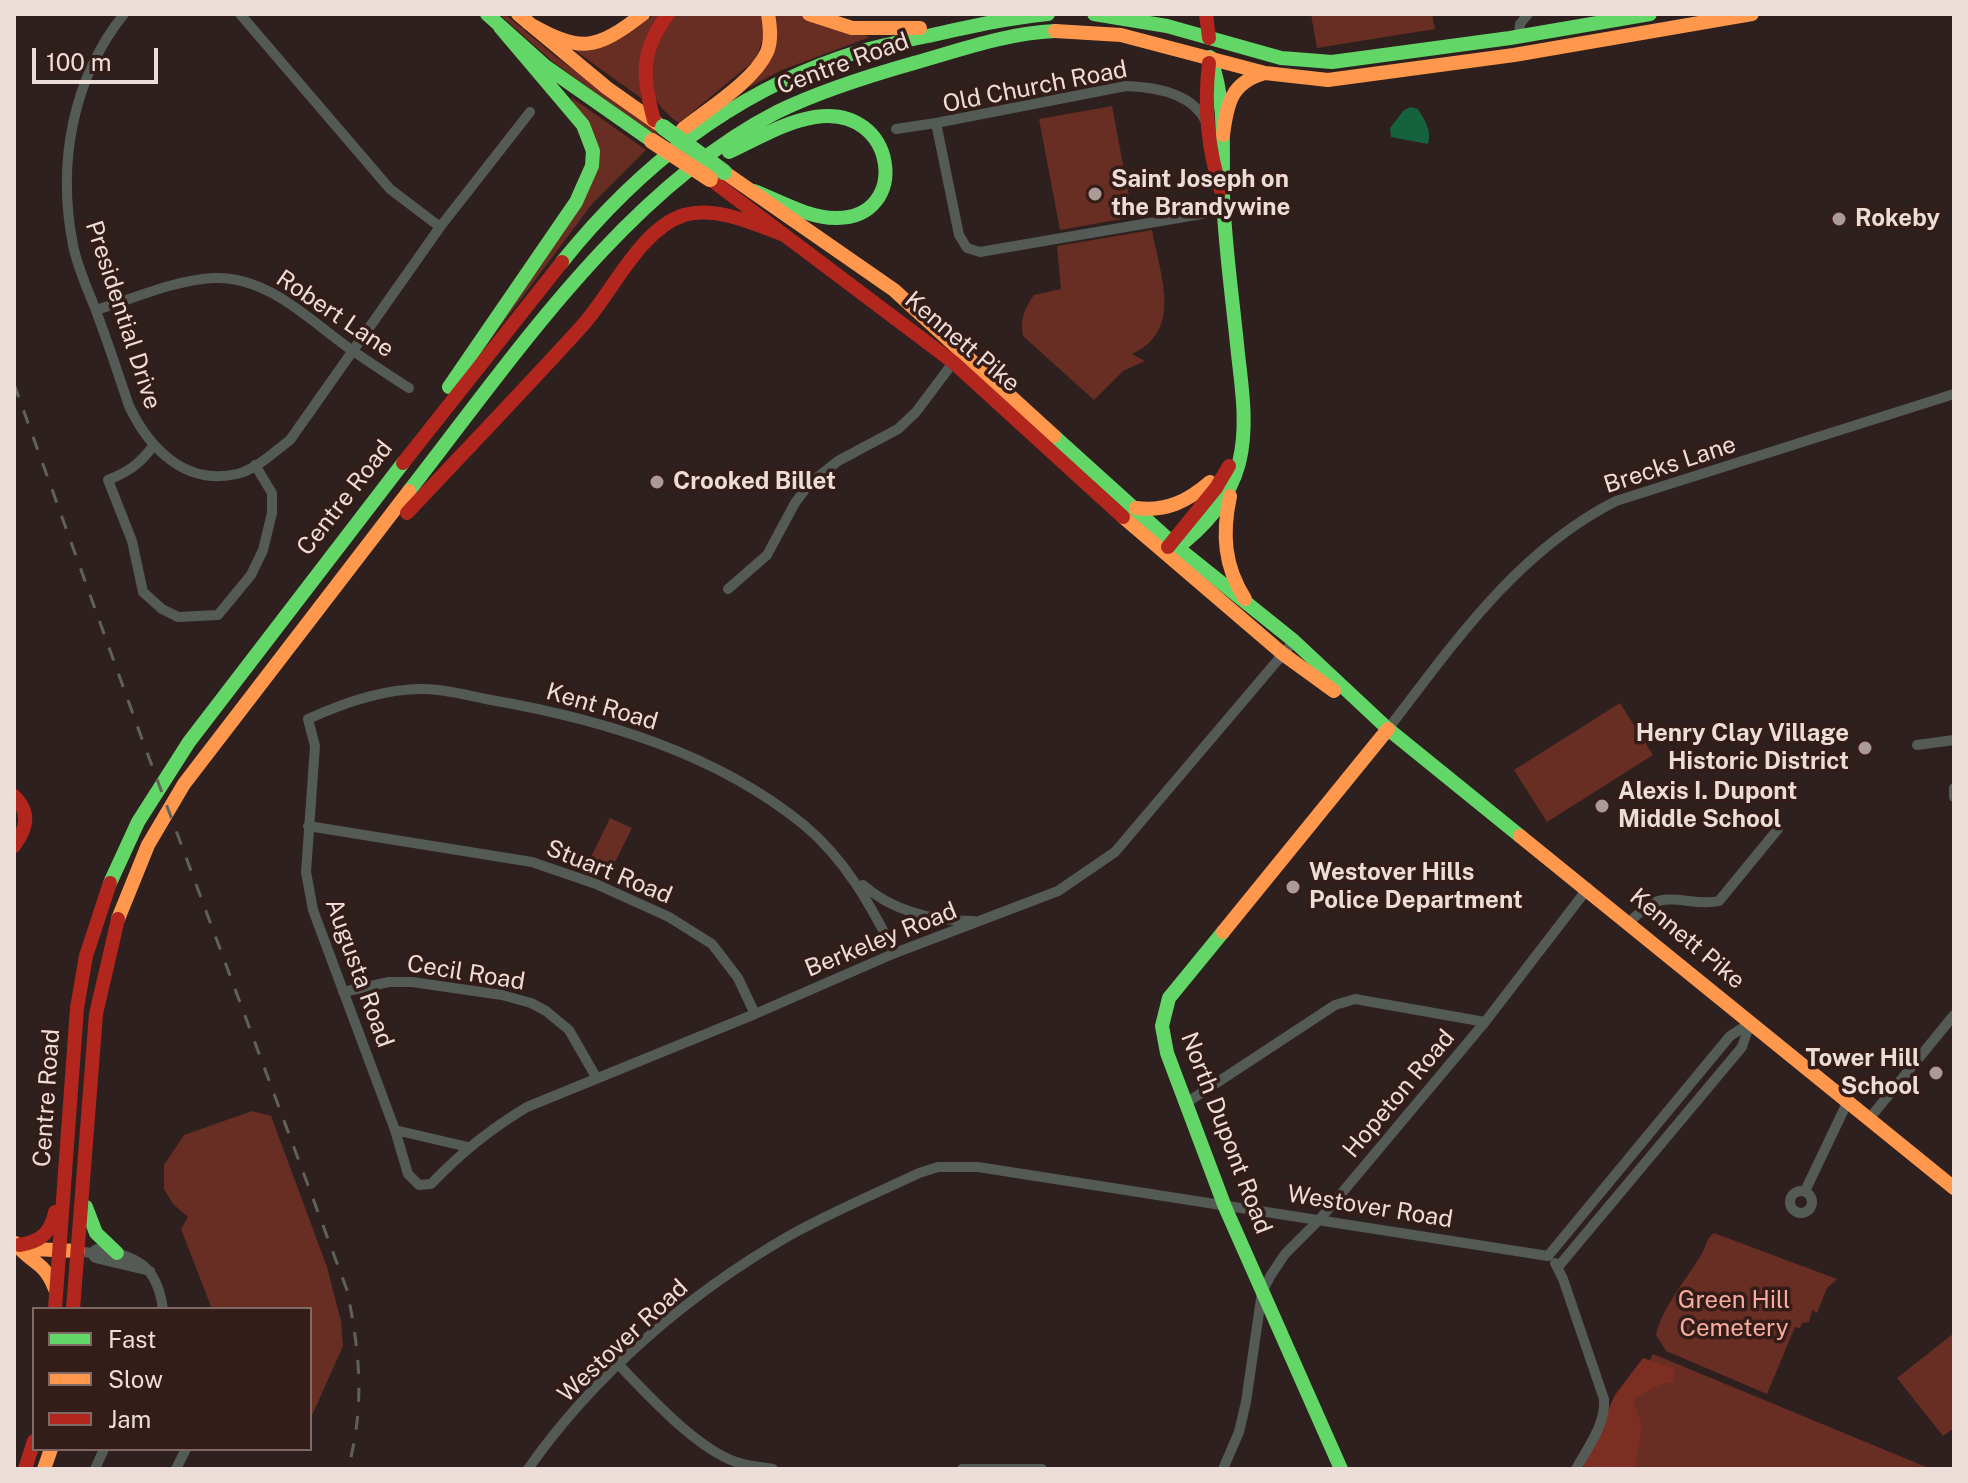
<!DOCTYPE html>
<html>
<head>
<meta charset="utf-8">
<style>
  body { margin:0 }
  #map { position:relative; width:1968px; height:1483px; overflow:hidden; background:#2e201e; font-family:"Public Sans",sans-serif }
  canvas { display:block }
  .frame { position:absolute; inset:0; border:16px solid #edddd9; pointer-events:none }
  .legend { position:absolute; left:32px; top:1307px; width:280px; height:144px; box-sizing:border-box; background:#341c18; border:2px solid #7e6965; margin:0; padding:10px 14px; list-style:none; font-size:24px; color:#edddd9 }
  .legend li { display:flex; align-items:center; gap:16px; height:40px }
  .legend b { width:40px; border:2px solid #7e6965 }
  .scale { position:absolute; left:32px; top:48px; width:126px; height:36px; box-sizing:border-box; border:4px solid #edddd9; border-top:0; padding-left:10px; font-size:24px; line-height:28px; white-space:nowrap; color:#edddd9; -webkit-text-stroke:6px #341c18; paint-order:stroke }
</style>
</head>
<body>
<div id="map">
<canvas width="1968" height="1483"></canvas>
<div class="frame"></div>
<ul class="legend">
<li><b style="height:10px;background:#63d668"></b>Fast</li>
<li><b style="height:10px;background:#ff974d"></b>Slow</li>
<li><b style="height:10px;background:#b3261e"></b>Jam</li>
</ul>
<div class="scale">100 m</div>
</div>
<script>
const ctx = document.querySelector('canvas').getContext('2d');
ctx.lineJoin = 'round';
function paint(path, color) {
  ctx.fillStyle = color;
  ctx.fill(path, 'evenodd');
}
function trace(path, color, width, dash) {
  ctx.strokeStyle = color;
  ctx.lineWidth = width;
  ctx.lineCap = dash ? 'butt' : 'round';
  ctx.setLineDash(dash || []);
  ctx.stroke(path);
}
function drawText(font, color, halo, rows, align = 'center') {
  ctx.font = font + ' "Public Sans",sans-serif';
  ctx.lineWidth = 7;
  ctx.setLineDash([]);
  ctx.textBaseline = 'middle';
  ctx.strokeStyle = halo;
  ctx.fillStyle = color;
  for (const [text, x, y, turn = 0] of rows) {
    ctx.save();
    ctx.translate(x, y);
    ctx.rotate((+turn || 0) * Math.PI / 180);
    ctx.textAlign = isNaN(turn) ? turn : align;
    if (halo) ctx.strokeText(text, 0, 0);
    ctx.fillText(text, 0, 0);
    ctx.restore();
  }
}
const green = new Path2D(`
  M499,14L506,15L555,56L653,127L657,134H652L553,62Z
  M655,14H662L641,98L573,49L635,28Z
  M675,14H761L765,27L760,56L679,123C633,91 648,54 675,14Z
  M772,14H801L870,37L782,70L732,96L747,83Z
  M1311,14H1432L1435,29L1317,48Z
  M571,97L646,150L592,204L482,351L598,167Z
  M1112,106L1133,217L1060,230L1039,119Z
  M1152,230C1160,276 1184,330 1132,354L1145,361L1123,371L1094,400L1023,336C1020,319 1024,309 1034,295L1061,289L1057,246Z
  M1620,703L1653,755L1547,822L1514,770Z
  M610,818L632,828L611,870L590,859Z
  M252,1111L271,1116L327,1267L341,1321L343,1346L310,1420V1309H212L181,1229L188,1217L173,1204L164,1189V1165L184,1135Z
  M1714,1233L1837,1279L1827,1288L1817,1313L1812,1310L1809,1322L1802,1323L1800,1328L1795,1327L1767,1394L1666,1351L1656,1335C1663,1306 1686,1280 1701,1255C1706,1247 1706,1239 1714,1233Z
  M1954,1333V1428L1943,1436L1897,1378Z
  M1653,1354L1931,1469H1586Z`);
const forest = new Path2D(`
  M1643,1358L1675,1369L1673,1382L1663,1383L1633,1399L1642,1426L1635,1469H1587L1583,1465L1615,1395Z`);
const water = new Path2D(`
  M1411,107L1418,109C1425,121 1432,130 1428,144L1391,137L1390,128L1404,110Z`);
const street = new Path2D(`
  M124,14C72,79 57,164 73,245C77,266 87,288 95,308C107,340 118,373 129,406C149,448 185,486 237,474C257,469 274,452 290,440L440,227L530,112
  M240,14L390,189L440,227
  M1519,36L1520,24L1528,14
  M1206,122C1193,93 1154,87 1126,86L936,123L959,235L967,248L980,252L1225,210
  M896,129L936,123
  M96,310C133,299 174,280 214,278C269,276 311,322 353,351C371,363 390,376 409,388
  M153,446C140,464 128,472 108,480L132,541L143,592L162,609L178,617L218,615L251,575L263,550L272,513V493L255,465
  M728,589L767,555L795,503L809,484L838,461L898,429L916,412L955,360
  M1388,729C1454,643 1517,551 1616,501L1954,394
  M1917,745L1954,740
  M1954,788V797
  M308,826L532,862L596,884L669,917L712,944L738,978L755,1014
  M863,885C894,912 934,921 974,921
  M1629,922C1635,917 1642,910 1649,905C1670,892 1696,907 1719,901L1778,829
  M895,953C871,906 846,860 804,825C716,753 601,719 491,700C469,696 446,689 425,689C385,688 343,703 308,719L315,746L306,872L313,910L395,1130L408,1174L419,1185L431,1184C462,1152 489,1130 527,1107L755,1014L895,953L1058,891L1115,852L1294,641
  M343,992L389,982H412L502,995L531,1003L546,1011L569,1030L596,1077
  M1186,1103L1335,1005L1355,999L1485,1022
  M1869,1119L1954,1015
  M395,1130L468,1147
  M1805,1191L1848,1101
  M1790 1202a11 11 0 1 1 22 0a11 11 0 1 1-22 0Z
  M78,1251L91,1253L97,1249C137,1256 157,1265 163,1309
  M91,1253L95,1258L150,1271
  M1548,1256L1730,1036L1750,1023
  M1555,1263L1563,1279L1604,1399C1606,1424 1588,1447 1576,1469
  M1558,1267L1742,1047L1750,1023
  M619,1365C648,1395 696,1448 736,1462C747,1466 761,1467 773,1469
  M95,1469L104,1449
  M176,1469L186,1449
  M528,1469C594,1375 687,1295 787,1237C829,1213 875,1194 919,1173L938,1167H978L1548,1256
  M962,1469H1042
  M1223,1469L1239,1432L1246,1402L1262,1292L1271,1275L1285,1254L1320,1219L1485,1022L1588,888`);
const fast = new Path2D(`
  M487,14L545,66L652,141
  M1094,14L1167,26L1281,58L1332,62L1510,38L1650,14
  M729,152C757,139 784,122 815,117C898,104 911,219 836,218C808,218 780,201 754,191
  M562,262C635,171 727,97 839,58C868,48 898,42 928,36C968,27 1007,18 1048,14
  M449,387L576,202L592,166L593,151L583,125L500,27
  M1054,436L1178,548L1294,641L1388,729L1520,836
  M409,491C512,359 625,190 777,112C820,91 868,76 914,63C960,50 1007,33 1055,31
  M1170,553C1201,531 1229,501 1239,463C1248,427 1242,389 1238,354C1233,302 1225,248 1223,196C1222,148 1227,103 1210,57
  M110,883L138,822L189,742L403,463
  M1223,932L1169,998L1162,1026L1167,1053L1225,1207L1341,1469
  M86,1207L96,1233L117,1253`);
const slow = new Path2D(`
  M518,14L607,88L658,124
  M809,14L852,28H920
  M528,23C581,53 595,51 643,14
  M1055,31L1121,35L1265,73L1328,80L1514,55L1752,14
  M683,129C708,109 754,81 767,52C772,40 770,26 768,14
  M1223,135C1227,104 1231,82 1265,73
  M724,172L894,290L1054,436
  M1230,496C1222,534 1224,566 1245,599
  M1136,508C1166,512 1188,501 1210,482
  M1123,517L1283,654L1334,691
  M1520,836L1954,1188
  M118,919L148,845L184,784L409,491
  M1223,932L1388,729
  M15,1243C31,1264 44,1260 55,1289
  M21,1246L32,1249L78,1251
  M44,1469L51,1449`);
const jam = new Path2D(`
  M1206,14L1209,38
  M1209,63C1204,105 1208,150 1221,190
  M654,120C642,77 640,51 668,14
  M710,179L953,362L1123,517
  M403,463L562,262
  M407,513C465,451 525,389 582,326C612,293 640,229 684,215C716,206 755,224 784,235
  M1168,547L1216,488L1229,466
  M14,796C31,813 27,828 14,846
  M19,1245C40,1242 51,1233 55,1212
  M55,1309L77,1008L86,956L110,883
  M73,1309L96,1014L118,919
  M25,1469L34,1441`);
const rail = new Path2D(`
  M14,384L142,739L347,1290C360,1353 365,1406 348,1469`);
const fastBridge = new Path2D(`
  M663,127L724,172`);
const slowBridge = new Path2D(`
  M652,141L710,179`);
const markers = [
  [1095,194,8,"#aa9b98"],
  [1839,219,8,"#aa9b98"],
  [657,482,8,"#aa9b98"],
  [1865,748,8,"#aa9b98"],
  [1602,806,8,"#aa9b98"],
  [1293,887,8,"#aa9b98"],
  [1936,1073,8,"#aa9b98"]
];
const streetNames = [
  ["Centre Road",843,64,-20],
  ["Old Church Road",1035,87,-11],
  ["Robert Lane",335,314,34],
  ["Presidential Drive",123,315,72],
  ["Kennett Pike",962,342,40],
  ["Brecks Lane",1670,465,-18],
  ["Centre Road",345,498,-52],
  ["Kent Road",602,707,16],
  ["Stuart Road",609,872,22],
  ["Kennett Pike",1687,939,40],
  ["Berkeley Road",881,940,-22],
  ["Augusta Road",359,973,70],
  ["Cecil Road",466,973,9],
  ["Hopeton Road",1399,1094,-50],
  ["Centre Road",47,1098,-86],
  ["North Dupont Road",1226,1133,69],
  ["Westover Road",1370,1207,9],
  ["Westover Road",623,1341,-43]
];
const poiNames = [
  ["Saint Joseph on",1111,180],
  ["the Brandywine",1111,208],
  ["Rokeby",1855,219],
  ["Crooked Billet",673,482],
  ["Henry Clay Village",1849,734,"right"],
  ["Historic District",1849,762,"right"],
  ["Alexis I. Dupont",1618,792],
  ["Middle School",1618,820],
  ["Westover Hills",1309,873],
  ["Police Department",1309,901],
  ["Tower Hill",1920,1059,"right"],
  ["School",1920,1087,"right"]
];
const parkNames = [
  ["Green Hill",1734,1301],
  ["Cemetery",1734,1329]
];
paint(green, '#682d23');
paint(forest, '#7d2e22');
paint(water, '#15623f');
trace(street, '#545a55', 10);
trace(fast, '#63d668', 14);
trace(slow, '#ff974d', 14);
trace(jam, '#b3261e', 14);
trace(rail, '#61615c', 3, [14, 14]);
trace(fastBridge, '#63d668', 16);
trace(slowBridge, '#ff974d', 16);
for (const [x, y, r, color] of markers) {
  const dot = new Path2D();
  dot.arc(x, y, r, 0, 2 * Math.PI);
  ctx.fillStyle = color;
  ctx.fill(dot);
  trace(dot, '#341c18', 3);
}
drawText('24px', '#edddd9', '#341c18', streetNames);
drawText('bold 24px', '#edddd9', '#341c18', poiNames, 'left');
drawText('24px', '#f8ac9d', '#341c18', parkNames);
</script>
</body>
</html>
